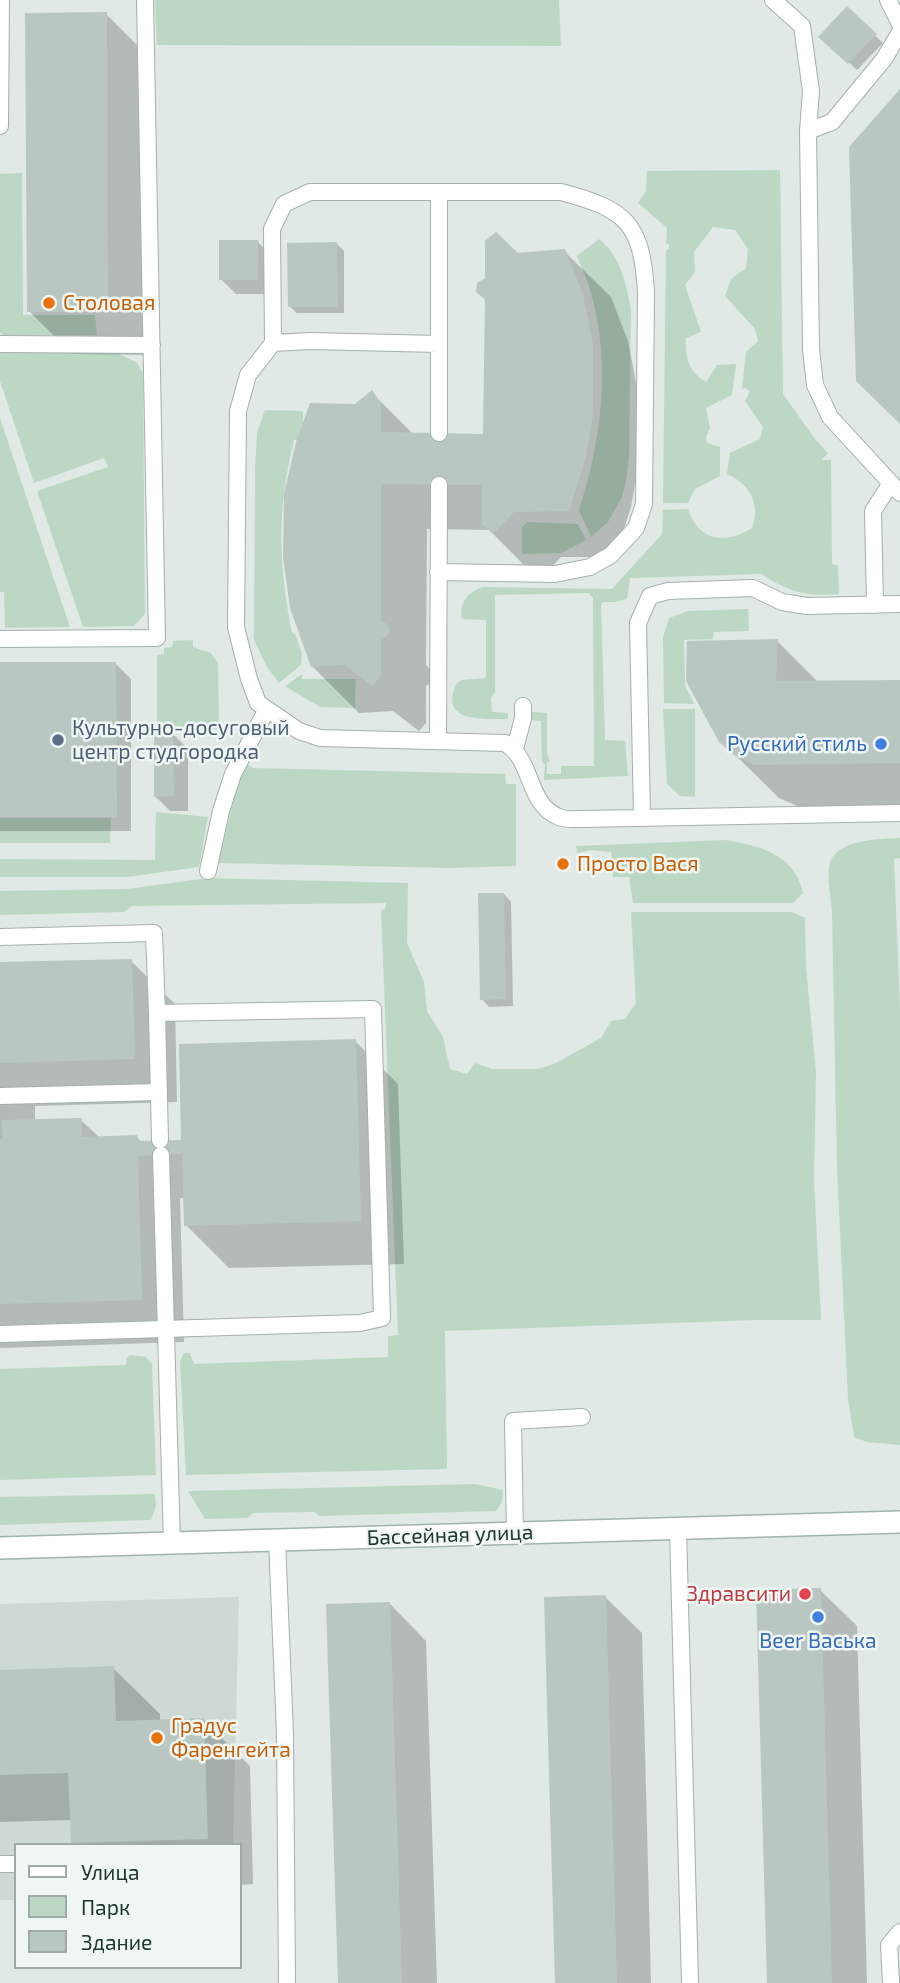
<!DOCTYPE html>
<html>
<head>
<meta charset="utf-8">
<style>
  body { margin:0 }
  #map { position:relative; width:900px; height:1983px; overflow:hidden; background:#e0e9e5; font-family:"Exo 2",sans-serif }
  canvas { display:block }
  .legend { position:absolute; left:14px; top:1843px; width:228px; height:126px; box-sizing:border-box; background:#f0f6f3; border:2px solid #9eaaa6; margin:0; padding:9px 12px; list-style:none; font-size:21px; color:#233732 }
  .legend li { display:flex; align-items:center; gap:14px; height:35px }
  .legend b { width:35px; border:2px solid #9eaaa6 }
</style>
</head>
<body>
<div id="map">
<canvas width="900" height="1983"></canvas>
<ul class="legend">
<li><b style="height:9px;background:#fff"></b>Улица</li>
<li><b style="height:19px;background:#bcd8c4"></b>Парк</li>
<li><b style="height:19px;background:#b9c6c1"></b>Здание</li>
</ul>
</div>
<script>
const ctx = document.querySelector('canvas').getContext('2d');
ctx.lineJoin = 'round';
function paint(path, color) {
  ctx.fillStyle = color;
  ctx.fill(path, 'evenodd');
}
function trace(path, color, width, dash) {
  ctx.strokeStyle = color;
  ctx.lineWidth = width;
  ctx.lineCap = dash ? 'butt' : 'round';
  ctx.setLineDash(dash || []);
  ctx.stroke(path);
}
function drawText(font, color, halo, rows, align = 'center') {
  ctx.font = font + ' "Exo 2",sans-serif';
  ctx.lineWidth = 5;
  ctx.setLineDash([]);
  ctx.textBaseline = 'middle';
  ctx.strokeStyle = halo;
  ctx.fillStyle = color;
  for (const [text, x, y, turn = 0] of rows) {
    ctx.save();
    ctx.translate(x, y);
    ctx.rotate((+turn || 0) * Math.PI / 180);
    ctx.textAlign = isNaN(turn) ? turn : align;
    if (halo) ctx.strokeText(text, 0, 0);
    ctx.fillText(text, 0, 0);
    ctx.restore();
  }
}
const built = new Path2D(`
  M239,1597L233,1845H16V1900H0V1604Z`);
const green = new Path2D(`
  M155,0H559L561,46L157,45Z
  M780,170L783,394L815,439L828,453L822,460H831L832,564L838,566L839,594C809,597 787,592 762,574L630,578L627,599L615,602H603L601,605L605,740L625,741L628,776L544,780L545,764L542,763L541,721L530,720L532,712L547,713V753L550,762H547V774H561V766H594L593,598L589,593L495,595V693L491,698L492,712L508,713V719C484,719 437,723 457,683L462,680L486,678V620L462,619C459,602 468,592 483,587L612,589L662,534L663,510L688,509C699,541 724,545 752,528C761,505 750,484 727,474L730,453L760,439L763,427L745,401L750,391L745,388L742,389L746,352L758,341L755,329L725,296L731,279L746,268L748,249L735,230L713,227L694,252L695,272L685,285L701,332L686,338C685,358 689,372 706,382L717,365L736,364L732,395L706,408L710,428L706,437L707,443L720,447V476L695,489L688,503H663L666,250H669V244H666L667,228L638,203L646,191L647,171Z
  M22,173L23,315H95L97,335H3L0,332V174Z
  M599,239C620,255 627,285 631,310L629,457L626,481L622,497L608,522L591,537L579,510C601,442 611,367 592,297C589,283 582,269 577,256Z
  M0,352L119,354L136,362L143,373L145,614L134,626L83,627L37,491L108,467L104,458L34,483L0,381Z
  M265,410L303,411V426L298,440H294C277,511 278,561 292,633L295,634L302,653L301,665L279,683L267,667L254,640L255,468L257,433Z
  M0,418L70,627L5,628L4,592H0Z
  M527,522L578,524L586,540L561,553L522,554V527Z
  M748,609L749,631L714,632L713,639L684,640L685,685L694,704L664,703L663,637L669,618L688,611Z
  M193,640V647L211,653L218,663L219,729H157V655L164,654V648L172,647L173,641Z
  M302,674V679H356L355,708L320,707L285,686Z
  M663,709H695V797L680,796L667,784Z
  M248,765L253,768L505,774L506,784H516V866L451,868L218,863L238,783Z
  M156,812L208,817L199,867L127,877H0V859L155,860Z
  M0,818H111L110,843H0Z
  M900,838V858L894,859L900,1008V1445L867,1442L854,1437L848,1399L837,1168L832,912C831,897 826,877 830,862C838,839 880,839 900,838Z
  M726,840C760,846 795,854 803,893L793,903H633L629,877H613L611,852L591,850L577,853L576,846Z
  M208,878L408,883L407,943L424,982L427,1011L443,1037L450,1069L467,1074L475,1063L492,1069H538L556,1063L601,1038L611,1021L625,1019L636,1003L631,912H792L805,918L806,967L816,1072L814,1180L821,1320H758L445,1331L447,1469L186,1475L180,1361L184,1353H190L194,1364L388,1357V1336L398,1335L381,910L385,909L386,903L132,906L124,912L0,915V891L127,889Z
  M130,1355L146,1357L152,1364L156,1475L0,1480V1369L126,1365L127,1358Z
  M475,1484L503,1490L502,1502L496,1511L320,1516L314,1512L253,1513L247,1518L205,1519L188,1491Z
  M155,1494L156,1506L151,1520L0,1525V1497Z`);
const shadow = new Path2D(`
  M847,9L883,43L857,70L821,36Z
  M106,14L149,57L151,355L72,354L29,311Z
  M258,242L273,257V294H236L221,279Z
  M337,244L344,251V313H297L289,306Z
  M564,251L611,297L628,341L638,393L639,462L631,507L615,557H561L541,578L530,571L489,530L427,529L426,665L433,672V682L426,686V723L419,731L393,711L359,713L312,666L356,406L372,393L414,435H485L517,254Z
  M777,641L819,683L900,682V806L800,807L779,798L721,741Z
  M0,664H116L131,679V831H0Z
  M173,734L188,749V811H170L155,796Z
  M504,894L511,902L513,1006L489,1007L482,999Z
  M131,961L175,1004L177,1102L35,1106V1121L81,1120L100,1138L137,1137L142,1143L183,1142L355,1041L398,1084L404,1264L229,1268L186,1225L185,1198H180L184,1342L0,1348V964Z
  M820,1590L857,1626L867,1983H769Z
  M605,1597L642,1633L651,1983H556Z
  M390,1604L426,1641L437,1983H340Z
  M113,1668L160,1714V1721L204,1720L250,1766L253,1884L240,1885V1845H74L72,1843V1820L0,1822V1672Z`);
const building = new Path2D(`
  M847,6L877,34L848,64L818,37Z
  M107,12L108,312H27L25,13Z
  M900,89V424L856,381L849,147Z
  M496,232L518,253L565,249L583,294L593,345V415L585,460L569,511L514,512L494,533L482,525V485L381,484V621L387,624L390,630L387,636L381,640V676L372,686L345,665L311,667L290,608L283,557L284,494L296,442L310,403L355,404L372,390L381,403V432L483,434L485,299L476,292L477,283L485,278V241Z
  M219,240H258V280H219Z
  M337,242L338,307H288L287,243Z
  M778,639L776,681L900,680V763L755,765L734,755L719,742L686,681L687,641Z
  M0,662H116L117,817H0Z
  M154,732H173L174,796L154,797Z
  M478,893H504L506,999L480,1000Z
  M132,959L135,1059L0,1063V962Z
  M356,1039L361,1221L184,1226L182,1154L138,1156L142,1300L0,1304V1139H3L2,1120L82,1118V1137L137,1135L138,1141L181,1140L179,1044Z
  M821,1588L832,1983H767L756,1590Z
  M606,1595L617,1983H555L544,1597Z
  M390,1602L402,1983H338L326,1604Z
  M114,1666L116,1721L204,1718L208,1839L71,1843L68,1773L0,1775V1670Z`);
const lane = new Path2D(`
  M773,0L802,26L811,91L808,131
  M888,0L900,24
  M900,32L884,59L832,122L808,131L811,349L815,385L830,417L900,493
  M0,126L1,0
  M273,343L272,229L284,204L310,192H561C626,209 642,223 646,292L644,504L636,528L611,555L590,567L555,574L438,572
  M0,344L152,345
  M439,344L310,341L273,343L248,375L238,411L236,627L249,679L258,703L299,731L320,738L505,743C534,760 526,804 559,817C565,820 575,819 582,819L900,813
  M439,433V192
  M875,605L873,511L891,483
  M0,639L157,638L145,0
  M438,741L439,485
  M515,749L523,718V706
  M642,816L638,623L650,596L668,591L753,588L782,602L807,606L900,604
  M208,871L221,811L233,774L267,709
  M0,937L154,933L157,1013L373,1009L382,1318L360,1323L0,1334
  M157,1013L160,1140
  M0,1096L159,1092
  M161,1155L172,1544
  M678,1529L690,1983
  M515,1534L513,1421L582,1417
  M277,1540L285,1734L287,1983
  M0,1864H16
  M891,1983L889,1945L900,1932`);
const secondary = new Path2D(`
  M0,1548L900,1522`);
const markers = [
  [49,303,7,"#e8710a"],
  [58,740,7,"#5c6f8a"],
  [881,744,7,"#3f7fe0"],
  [563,864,7,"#e8710a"],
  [805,1594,7,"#e0444e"],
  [818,1617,7,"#3f7fe0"],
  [157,1738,7,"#e8710a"]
];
const foodNames = [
  ["Столовая",63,303],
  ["Просто Вася",577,864],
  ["Градус",171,1726],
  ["Фаренгейта",171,1750]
];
const serviceNames = [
  ["Культурно-досуговый",72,728],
  ["центр студгородка",72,752]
];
const shopNames = [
  ["Русский стиль",867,744],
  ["Beer Васька",818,1641,"center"]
];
const streetNames = [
  ["Бассейная улица",450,1535,-2]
];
const healthNames = [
  ["Здравсити",791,1594]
];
paint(built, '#cfd9d4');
paint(green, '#bcd8c4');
paint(shadow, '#0003');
paint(building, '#b9c6c1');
trace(lane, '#a4b0ac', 18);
trace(secondary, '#a1b3ad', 24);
trace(lane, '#fff', 16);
trace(secondary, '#fff', 21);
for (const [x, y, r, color] of markers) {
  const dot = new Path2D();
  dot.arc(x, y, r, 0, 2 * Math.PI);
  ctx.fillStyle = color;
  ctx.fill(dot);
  trace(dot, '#f0f6f3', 2.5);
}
drawText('21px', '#c56008', '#f0f6f3', foodNames, 'left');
drawText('21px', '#4e5e75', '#f0f6f3', serviceNames, 'left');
drawText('21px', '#366cbe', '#f0f6f3', shopNames, 'right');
drawText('21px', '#233732', '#f0f6f3', streetNames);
drawText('21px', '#be3a42', '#f0f6f3', healthNames, 'right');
</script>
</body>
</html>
